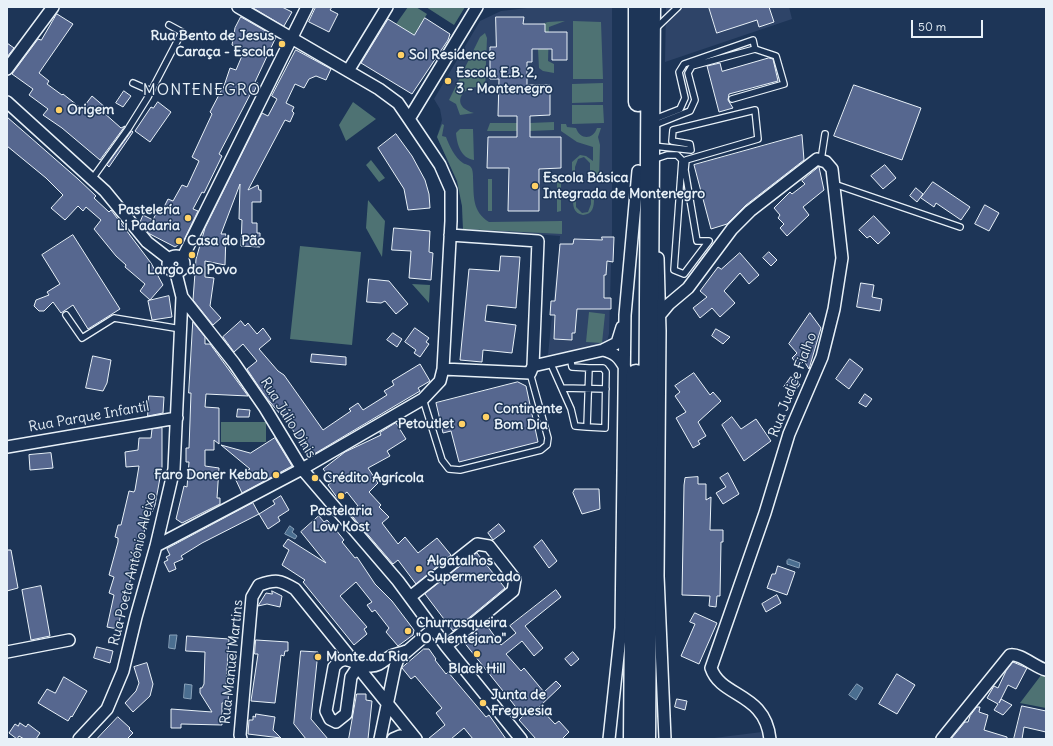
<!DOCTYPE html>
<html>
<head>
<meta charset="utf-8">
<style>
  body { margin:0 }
  #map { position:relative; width:1053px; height:746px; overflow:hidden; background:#1d3557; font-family:Delius,sans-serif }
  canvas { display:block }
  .frame { position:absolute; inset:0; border:8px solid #e8f1f8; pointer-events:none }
  .scale { position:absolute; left:911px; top:20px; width:72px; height:18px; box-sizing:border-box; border:2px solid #e8f1f8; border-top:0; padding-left:5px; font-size:12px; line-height:14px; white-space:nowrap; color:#e8f1f8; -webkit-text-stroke:3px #1d3557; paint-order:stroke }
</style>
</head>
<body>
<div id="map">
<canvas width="1053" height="746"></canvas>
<div class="frame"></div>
<div class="scale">50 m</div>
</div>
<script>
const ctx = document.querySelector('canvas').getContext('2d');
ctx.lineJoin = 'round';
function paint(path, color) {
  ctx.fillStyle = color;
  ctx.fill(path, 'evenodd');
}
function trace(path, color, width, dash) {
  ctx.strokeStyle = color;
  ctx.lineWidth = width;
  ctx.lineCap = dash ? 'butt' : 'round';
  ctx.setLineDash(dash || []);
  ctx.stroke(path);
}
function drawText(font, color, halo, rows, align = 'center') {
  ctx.font = font + ' Delius,sans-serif';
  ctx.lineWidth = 3;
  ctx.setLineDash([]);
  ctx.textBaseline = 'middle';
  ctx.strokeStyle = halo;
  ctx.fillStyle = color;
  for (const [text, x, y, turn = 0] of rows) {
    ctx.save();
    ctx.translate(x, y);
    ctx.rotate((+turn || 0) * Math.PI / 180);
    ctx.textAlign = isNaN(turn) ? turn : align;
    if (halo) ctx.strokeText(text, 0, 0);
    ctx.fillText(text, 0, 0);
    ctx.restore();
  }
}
const built = new Path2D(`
  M536,7H612V231L609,334L606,345L548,355L560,236L463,229L462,205L457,181L437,137L442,120L440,109L434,99L480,21L501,11Z
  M666,7H789L792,19L665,62Z
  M762,732L763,739H706Z`);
const green = new Path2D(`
  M408,7H416L427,14L414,35L396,24Z
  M426,7H465L454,25Z
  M565,21L549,27L548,61L554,64V73L543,71L539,68L538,49L545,48V24H542L548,22Z
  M573,21L601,22L603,79H573Z
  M485,33L487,38L485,90L475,87C457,91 454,108 474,113L460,115L456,104L449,100L480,37Z
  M603,83V102L572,103V84Z
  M353,102L376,119L346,141L339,125Z
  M572,105H603L604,123L572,124Z
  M554,122V130L530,131V123Z
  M490,123H517V131H487Z
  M442,124L444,125L442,136L446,137C449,145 455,158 463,163C466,165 470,164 472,169C473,172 473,176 473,178C474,197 472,211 489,222L562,221V234L463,229L462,206L457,181L437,137Z
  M561,124H566L567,127L576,128C580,140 593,140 597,128H601L598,137L600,145L599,178L593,173H590V163L584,157L578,159L575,167V172H572V162L580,155L586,156L593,161V147L577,142L561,131Z
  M460,129H473L474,160C461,158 457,145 456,133Z
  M371,160L385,178L379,182L366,165Z
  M488,179H492V211H488Z
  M557,179H561V211L557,212Z
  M573,198H576V207L582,213L588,212L591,204V198H594C594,207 593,214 583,215C573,213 573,206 573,198Z
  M368,200L385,221L382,257L366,228Z
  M300,246L361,252L352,345L290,339Z
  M412,284L430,285L429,303Z
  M589,312L605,314L602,343L586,342Z
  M221,422H266V442H221Z
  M1045,670L1046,708L1020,703Z`);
const water = new Path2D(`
  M290,526L294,529L292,532L297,536L295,539L285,534Z
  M789,559L800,563L799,568L787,564V561Z
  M170,635H177L175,649L169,648Z
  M185,684L192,685L191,699L184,698Z
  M857,684L863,688L856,700L849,695Z`);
const building = new Path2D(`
  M252,7H282L292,12L284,26Z
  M316,7H332L330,10L338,14L329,32L309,22Z
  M709,7H769L774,22L759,27L757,20L717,33Z
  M57,14L73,24L39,73L49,81L47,84L62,95L63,94L82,109L92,96L106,108L103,112L121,128L125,126L100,160L62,128L43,115L48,109L29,95L33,89L12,74L38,39L41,40Z
  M241,17L276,37L255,82L258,83L254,92L252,91L219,154L222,156L204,193L202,192L193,209L198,211L183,242L175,247L148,233L140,222L143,215L153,220L158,209L162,211L168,199L173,201L182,185L187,187L199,161L192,157L212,114L210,112L222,89H223L230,68L236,70L244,51L232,45L235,28Z
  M496,17H524L523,24H545V32H567V60H552V49H532V62H527V85H550V115L530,116V137H561V168L539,169V211H508L509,168H487L488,137H517V116H498L499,79H490V47H496Z
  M425,18L450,34L448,40L412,94L361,63L388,19L414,35Z
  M7,43L14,48L7,57Z
  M296,50L331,69L326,80L316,76L309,79L304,88L295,84L286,103L294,107L292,111L294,113L290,122L285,120L248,190L258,185L259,190H261V202H252V223H257V233H260V247L241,246L242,220L239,219L240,184L221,234H226L225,265L205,261V277L214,278L210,306L221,318L213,325L193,300L196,259L205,228L262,113L268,116L277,99L272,96Z
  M769,58L773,59L778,81L729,94L728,100L733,108L719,112L707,66L720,63L722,71Z
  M854,85L921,108L902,160L834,136Z
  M124,91L131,96L123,107L116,103Z
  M158,102L171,112L150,142L135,131L151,107L153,108Z
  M7,117L78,179L96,196L94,198L109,212L111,210L151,263L163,285L150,300L140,291L145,284L125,267L126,265L116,256L94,229L101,220L86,207L83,211L78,206L65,220L51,208L63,195L46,178L7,146Z
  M132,131L133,132L109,167L107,165Z
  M396,134L412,156L425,180L429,194L430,208L408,210L404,189L378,148Z
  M802,135L804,160L746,205L727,224L711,229L694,165Z
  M885,165L896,178L883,189L871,176Z
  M819,167L824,190L803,207L809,215L787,236L780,228L784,224L778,218L780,215L774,208L790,192L792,194L805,184L802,181Z
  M933,182L970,207L961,220L936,203L934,207L921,198Z
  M916,188L923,194L917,202L910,196Z
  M985,205L999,213L989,231L975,224Z
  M874,216L890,233L878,244L870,236L867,238L859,230Z
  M394,228L430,231L429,252L433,253L431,280L409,278L411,251L392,250Z
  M73,235L120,309L88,329L73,305L61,313L53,302L44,311H39L34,306L36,300L49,295L47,292L60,284L42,255Z
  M602,237H614L613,262L607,261L606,275H604V298H611V309H577L575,333H572V340L554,339L555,315H550L551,301H555L560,244H573L574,239L602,240Z
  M769,252L777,260L771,266L763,258Z
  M740,253L759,275L749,284L740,273L724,291L735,303L720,317L712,308L700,318L693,308L707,297L700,291L718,267L721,269Z
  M501,256L520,257L516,308L487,305L485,321L516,325L512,353L483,350L482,362L460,360L469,269L499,271Z
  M369,279L389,281L408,304L396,314L385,301L381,303L367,302Z
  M861,283L874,285L872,297L882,299L880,311L857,307Z
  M169,296L172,317L152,320L148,301Z
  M810,313L821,328L809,369L804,361L799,366L792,358L797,353L789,344Z
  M241,321L245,326L248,323L257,334L263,328L271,339L259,349L278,371L284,375L323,430L351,411L349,409L358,403L363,410L387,395L384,391L394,385L392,381L420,364L430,381L418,388L420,391L309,457L291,427L265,396L247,369L257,361L243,344L234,352L223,337Z
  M193,322L205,337V344H210L248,396L206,394L205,407L219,408V444L214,440V450H205V466L219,468L217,498H220V504L182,523L176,519L184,486L187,487L189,462H186V448H189L191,393H189Z
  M415,328L429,338L426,342L429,344L420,357L414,353L416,350L405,342Z
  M716,329L730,337L723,344L712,336Z
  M393,333L402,339L397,347L387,340Z
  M312,354L346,357V365L311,362Z
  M93,356L111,360L107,383L103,391L86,388Z
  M850,359L863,369L849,389L836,379Z
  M694,373L710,395L713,392L721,401L698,422L706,436L698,441L700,444L693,448L676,418L686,412L675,396L680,392L675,386Z
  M791,377L800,384L793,394L784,387Z
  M518,382L526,386L538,442L459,462L451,431L443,433L436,403Z
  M865,394L872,399L866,407L859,403Z
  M149,396L164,397L163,413L148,416Z
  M238,409L250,410L249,417H237Z
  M732,417L741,429L756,419L771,441L744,461L722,425Z
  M396,423L406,439L387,451L390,456L368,468L378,483L369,492L381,505L379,507L389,517L382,523L398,544L405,537L418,553L437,538L451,555L416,584L398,560L393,564L357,522L349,512L358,506L347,492L338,499L328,485L333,481L323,469L345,452L381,435L380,433Z
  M162,428V467L155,505L152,512H149L140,549L138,548L127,594L123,602L118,629L107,627L114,595L109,593L114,577L109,575L118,542V538L115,537L118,525H121L129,491L134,492L135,490L139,466L126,467L125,452L138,450L139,438H151L152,429Z
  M275,438L292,466L242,493L234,476L250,469L221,445L250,453Z
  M51,453L53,468L30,470L29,455Z
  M728,473L739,494L723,504L716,493L726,487L720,478Z
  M698,477V484H706V500L711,497L710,530H723V542H721L720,596H717L716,607L709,606L710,596L682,595L684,485L685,478Z
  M575,489H599L600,509L582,514L573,493Z
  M281,496L289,510L278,517L280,521L268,529L259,514L275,504L273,501Z
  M253,503L259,514L202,543L181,556L183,559L174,563L176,569L169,572L164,562L168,560L166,557L170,555L167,549Z
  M319,516L324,522L327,520L336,530L344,540L342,542L355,558L357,557L375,584L392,601L414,630L413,635L398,646L386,632L389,628L375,610L372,612L367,605L372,602L356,582L340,596L367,627L364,629L367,634L354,645L303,582L305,580L282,565L289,550L283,546L288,539L326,563L301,532Z
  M499,524L505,531L493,540L488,533Z
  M542,540L557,561L549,568L534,547Z
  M7,550H11L18,588L7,591Z
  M477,553L505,588L453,631L425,594Z
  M778,566L795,572L787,595L767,588L772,574H775Z
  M41,586L50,636L31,640L22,590Z
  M556,590L561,597L525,626L543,648L534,656L522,641L506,654L521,671L524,668L544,692L556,681L561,686L539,707L555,724L559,721L569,732L562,739H536L519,720L523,716L463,641L485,623L501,645L516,633L510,626Z
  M272,591L282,596L280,607L267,604L258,606L266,593L272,594Z
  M777,595L781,603L766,612L762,604Z
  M695,613L717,623L699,664L681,656L695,624L690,622Z
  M187,636L229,639L226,685L229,686L228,703H222V725L181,724V728H171V709L212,712L200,693V688H202L204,684L205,652L186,651Z
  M256,640L288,642V651H285L284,656L281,655L275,703L251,701L258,654H255Z
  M97,647L113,651L110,663L94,658Z
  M424,649H429L436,659L435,660L446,674L448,672L486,717L489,715L506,739H473L464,728L451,739H428L445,725L436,713L442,708L415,676L411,679L402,668Z
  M301,651L318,652L311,719L328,739H306L294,724Z
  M573,652L579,659L571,666L565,659Z
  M1013,662L1027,668L1016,689L1008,685L999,703L1001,699L1012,705L1003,715L994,710L998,704L987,698L994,686L998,688L1006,671Z
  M147,663L153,684L150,696L133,712L125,703L136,691L139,683L134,667Z
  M897,674L915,685L897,714L879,704Z
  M64,677L87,691L72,717L71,716L68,721L38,703L47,689L55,693Z
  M357,694H366V700L372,701L368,739H349Z
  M677,699L687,701L685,710L675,707Z
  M1022,706L1046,711V732L1024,727L1022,739H1014Z
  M977,707H980L979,712L988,715L984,730L1007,737V739H951L965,722H968L970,716Z
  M256,714L275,717L273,730L281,738L248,734L249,720H253V716L255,717Z
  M118,717L130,728L129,729L133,733L127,739H97Z
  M20,723L26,727L28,724L40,733L36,739H24L19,736L17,739L9,733L15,724L18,726Z`);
const service = new Path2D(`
  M654,30L678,7
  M133,83L151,91
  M732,99L784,84L776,56L755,49
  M652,120L680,109L685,98L679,72L684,64L753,40L755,49L692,66L688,73L695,100L690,111L652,126
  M652,160L667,155H677L682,160L674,270L684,274L709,241H697L685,170L686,160L758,139L755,110L673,130L672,141L690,144L691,150L653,146
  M821,160L825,134
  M92,179L128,129L148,97L182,32L169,25
  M834,184L960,227
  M66,315L82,338L114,318L181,329
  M550,362L571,409L575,426L587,427L589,368L572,367L570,357
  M562,388L606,389
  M423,399L442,460L449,469L460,470L541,450L547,445L548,438L530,373
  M587,427L605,428L606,372L603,368H589`);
const minor = new Path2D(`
  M7,69L53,7
  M348,71L387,7
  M7,102L105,191L147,242L169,259
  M409,119L477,7
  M450,235L538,241L533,366
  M168 264a8 8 0 1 1 16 0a8 8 0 1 1-16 0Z
  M658,258L660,331L658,576L665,739
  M182,259L307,7
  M182,297L234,363L265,408L302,469L398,581L446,646L521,739
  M659,316L669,304L688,288L732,229L750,211L817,159L826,162L832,169L842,258L834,309L822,357L789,434L765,513L711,668C721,698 765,692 770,739
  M603,350C615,353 619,357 625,368
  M443,369L530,373L533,366L603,350L617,343L622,327
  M7,447L177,418
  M156,546L302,469L423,399L440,381L443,369L451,221V190L440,165L409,119L398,103L379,89L238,7
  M410,597L477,544L489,546L515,579L513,591L446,646
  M7,652L69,640
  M357,668L351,677L346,714L336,722L330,719L326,711L334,667C346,650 356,668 371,666C380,666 384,660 391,656C395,654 401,653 406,651
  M79,739L107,709L123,671L136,617L156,546L174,469L182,297L176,273
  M241,739L240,735L252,597L259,585C276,579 280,580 295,589L416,739
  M380,739L395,667L398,659L433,629
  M393,739L400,736L414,738
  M609,739L621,628L625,315L638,171
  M942,739L1010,655C1020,653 1035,667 1046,670`);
const primary = new Path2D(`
  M638,7V102
  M633,739L636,374
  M646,739L651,7`);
const markers = [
  [282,44,4,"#ffd166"],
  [401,55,4,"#ffd166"],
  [448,81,4,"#ffd166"],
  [59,110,4,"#ffd166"],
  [535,186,4,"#ffd166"],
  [188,218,4,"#ffd166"],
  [179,241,4,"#ffd166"],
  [192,255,4,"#ffd166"],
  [486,417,4,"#ffd166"],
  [462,424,4,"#ffd166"],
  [276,475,4,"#ffd166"],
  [315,478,4,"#ffd166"],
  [341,496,4,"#ffd166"],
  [419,569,4,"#ffd166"],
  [408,631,4,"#ffd166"],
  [477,654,4,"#ffd166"],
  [318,657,4,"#ffd166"],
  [483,703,4,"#ffd166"]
];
const poiNames = [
  ["Rua Bento de Jesus",274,36,"right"],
  ["Caraça - Escola",274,52,"right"],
  ["Sol Residence",409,55],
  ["Escola E.B. 2,",456,73],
  ["3 - Montenegro",456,89],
  ["Origem",67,110],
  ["Escola Básica",543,178],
  ["Integrada de Montenegro",543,194],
  ["Pastelería",180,210,"right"],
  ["Li Padaria",180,226,"right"],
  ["Casa do Pão",187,241],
  ["Largo do Povo",192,270,"center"],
  ["Continente",494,409],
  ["Bom Dia",494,425],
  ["Petoutlet",454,424,"right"],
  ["Faro Doner Kebab",268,475,"right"],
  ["Crédito Agrícola",323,478],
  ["Pastelaria",341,511,"center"],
  ["Low Kost",341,527,"center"],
  ["Algatalhos",427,561],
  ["Supermercado",427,577],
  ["Churrasqueira",416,623],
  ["\"O Alentejano\"",416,639],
  ["Monte da Ria",326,657],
  ["Black Hill",477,669,"center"],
  ["Junta de",491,695],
  ["Freguesia",491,711]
];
const streetNames = [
  ["Rua Judice Fialho",793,385,-69],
  ["Rua Parque Infantil",89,417,-10],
  ["Rua Júlio Dinis",288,418,58],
  ["Rua Poeta António Aleixo",133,569,-76],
  ["Rua Manuel Martins",232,662,-84]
];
const quarterNames = [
  ["MONTENEGRO",202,90]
];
paint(built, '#2e4468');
paint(green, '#4e7273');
paint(water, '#4a6e90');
trace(water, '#89a2ba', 1);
paint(building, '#56678f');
trace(building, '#e8f1f8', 1);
trace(service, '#e8f1f8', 8);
trace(minor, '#e8f1f8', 14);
trace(primary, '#e8f1f8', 21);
trace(service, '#1d3557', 5.5);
trace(minor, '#1d3557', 11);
trace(primary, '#1d3557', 18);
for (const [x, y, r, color] of markers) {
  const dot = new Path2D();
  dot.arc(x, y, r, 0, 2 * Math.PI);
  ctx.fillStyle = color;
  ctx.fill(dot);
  trace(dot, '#1d3557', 1.5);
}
drawText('bold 14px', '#e8f1f8', '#1d3557', poiNames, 'left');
drawText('14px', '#e8f1f8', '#1d3557', streetNames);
ctx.letterSpacing = '1px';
drawText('16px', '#e8f1f8', '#1d3557', quarterNames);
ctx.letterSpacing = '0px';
</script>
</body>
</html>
